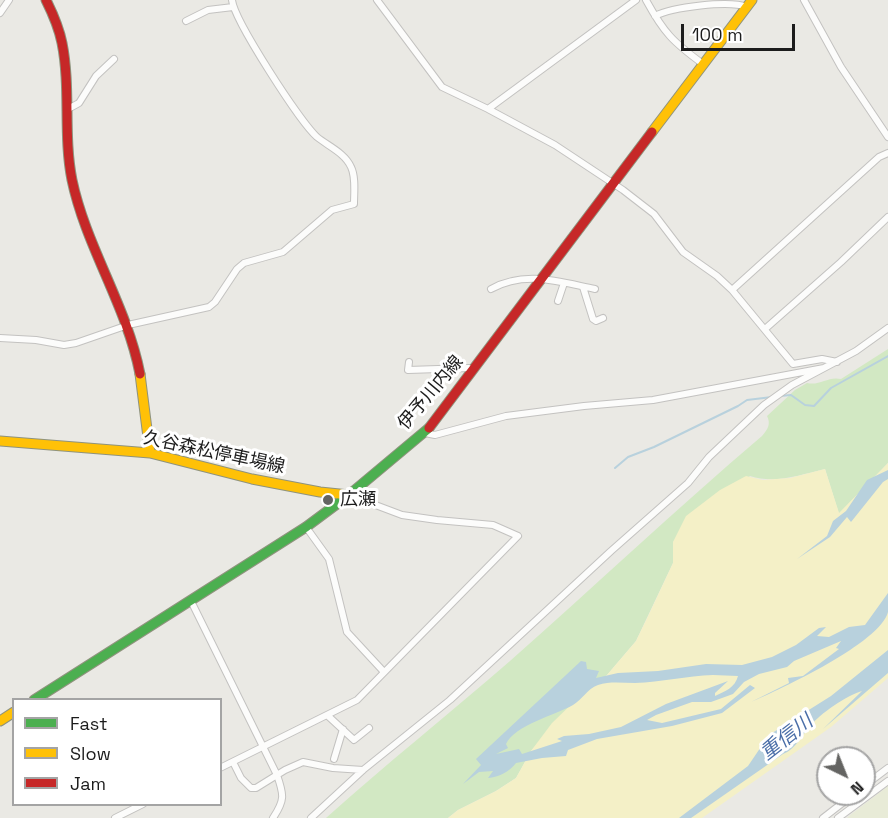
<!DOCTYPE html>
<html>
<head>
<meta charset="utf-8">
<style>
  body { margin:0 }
  #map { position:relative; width:888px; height:818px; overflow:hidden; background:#eae9e4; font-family:"Space Grotesk",sans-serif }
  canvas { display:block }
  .legend { position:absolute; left:12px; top:698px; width:210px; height:108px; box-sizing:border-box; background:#fff; border:2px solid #a4a4a4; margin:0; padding:8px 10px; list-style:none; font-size:18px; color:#1c1c1c }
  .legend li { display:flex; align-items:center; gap:12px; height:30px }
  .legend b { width:30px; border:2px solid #a4a4a4 }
  .north { position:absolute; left:816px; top:746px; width:60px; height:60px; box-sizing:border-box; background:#fff; border:2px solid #a4a4a4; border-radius:50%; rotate:137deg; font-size:16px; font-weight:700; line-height:24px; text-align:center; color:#1c1c1c }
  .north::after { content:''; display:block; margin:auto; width:21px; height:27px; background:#646462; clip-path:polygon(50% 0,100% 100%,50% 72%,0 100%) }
  .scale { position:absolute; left:681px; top:24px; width:114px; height:27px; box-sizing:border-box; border:3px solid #1c1c1c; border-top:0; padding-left:8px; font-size:18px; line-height:21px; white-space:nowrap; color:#1c1c1c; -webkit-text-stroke:4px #fff; paint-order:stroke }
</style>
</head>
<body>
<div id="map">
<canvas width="888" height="818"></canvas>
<ul class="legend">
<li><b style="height:8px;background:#4caf50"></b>Fast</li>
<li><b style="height:8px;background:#ffc107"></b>Slow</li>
<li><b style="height:8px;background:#c62828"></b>Jam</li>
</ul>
<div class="north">N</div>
<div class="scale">100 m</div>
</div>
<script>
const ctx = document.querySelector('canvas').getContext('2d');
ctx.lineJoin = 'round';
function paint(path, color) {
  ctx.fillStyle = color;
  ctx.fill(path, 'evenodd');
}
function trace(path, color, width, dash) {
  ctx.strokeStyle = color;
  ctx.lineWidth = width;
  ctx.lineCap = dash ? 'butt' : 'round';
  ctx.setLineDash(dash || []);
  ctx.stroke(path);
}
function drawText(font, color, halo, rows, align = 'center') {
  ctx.font = font + ' "Space Grotesk","Noto Sans JP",sans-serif';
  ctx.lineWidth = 6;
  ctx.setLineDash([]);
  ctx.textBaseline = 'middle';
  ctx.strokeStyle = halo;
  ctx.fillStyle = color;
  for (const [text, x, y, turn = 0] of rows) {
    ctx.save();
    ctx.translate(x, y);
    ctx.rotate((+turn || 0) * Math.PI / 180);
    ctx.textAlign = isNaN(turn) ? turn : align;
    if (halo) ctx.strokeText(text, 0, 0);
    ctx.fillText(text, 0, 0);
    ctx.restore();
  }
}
const farmland = new Path2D(`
  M888,786V818H847L849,816Z`);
const grass = new Path2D(`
  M888,349V463L839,514L825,469C800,475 775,484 750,476L673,542V563L636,641L607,675L584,692L531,751L516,778L496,791L458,810L448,818H326C386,764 449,714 510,661C595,586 676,509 762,436C768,429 771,424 767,416L795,390L807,383C820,386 828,376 841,379Z`);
const sand = new Path2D(`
  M888,463V678L831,727L702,818H448L458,810L496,791L516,778L531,751L552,723L584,692L607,675L636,641L650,612L673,563V542L686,516L720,490L746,476L763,480L790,478L825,469L839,513Z`);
const water = new Path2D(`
  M888,470V479L883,482L851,522L847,517L830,537L797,559L827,536L833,521L846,511L867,480Z
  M888,593C888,599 888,607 888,612C880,643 781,689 751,702L789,683L788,678L803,676L839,649L836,648L841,641L794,661L787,667L759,674L744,682L733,694L711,702H692L656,715L647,720L662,723L721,709L750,685L755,688L722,713L672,726L597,739L568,750L566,756L542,758L516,763C509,772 499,777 488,778L493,771L479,772L463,784L481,765L476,759L581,661L586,662L587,669L599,671L596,678L618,673L658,671L706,664L742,665L772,657L796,645L819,628L826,627L817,636L829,637L849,627L865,625ZM713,675L738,676C735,688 725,691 715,696V693L728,681L666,704L621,727L589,734L564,736L557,739L562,741L522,754L519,749L496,754L508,748L506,744C515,725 555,715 573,705C582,700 587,689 598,685C610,681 622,683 635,683C661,682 687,676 713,675Z
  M888,650V673L823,729L862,691C847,695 820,714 810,726C801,736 795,750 783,754L691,818H679L748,766L769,735L831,696Z`);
const stream = new Path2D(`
  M780,396L791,395L805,405L814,406L831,388L888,356
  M615,468L628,457L654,447L738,406L747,400L772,397`);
const street = new Path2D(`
  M377,0L442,87L488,109L636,0
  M646,0C664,33 673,42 703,64
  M804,0L841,67L888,137
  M0,13L9,0
  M655,16C672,7 729,0 747,7
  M186,21L208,10L233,7
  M68,109L79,103L96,76L114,59
  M488,109L555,145L623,190L654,214L683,252L717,276L732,290
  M583,287L593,319L596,321L603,318
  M491,289C525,270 560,282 595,289
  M558,301L564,283
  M765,329L841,262L888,217
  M0,338L36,340L64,345L76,343L128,325L209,307L215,302L237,269L244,263L283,252L332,210L354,204C354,193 356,177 351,167C345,153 328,146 317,137C300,122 234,20 232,0
  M409,362L408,370L469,368L472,370
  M837,362L822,359L793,364L732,290L879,157L888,153
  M425,433L435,435L506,416L584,406L653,400L824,368L856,351L888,328
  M306,527L329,559L347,632L384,672
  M191,601L277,775C284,795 285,800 273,818
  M327,715L354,740L369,728
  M334,759L343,729
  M233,762L241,778L251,788H256L285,770L303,762L333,768L363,770
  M220,768L357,700L518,536L493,525L437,520L402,515L349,495
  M864,786L888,768
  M115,818L143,804
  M311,818L363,770L450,700L611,551L688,483L709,457L764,405L792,385L824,368
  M823,818L854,794
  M838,818L888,781`);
const fast = new Path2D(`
  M34,700L306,527L349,495L429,428`);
const slow = new Path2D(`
  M652,132L752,0
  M140,374L150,453
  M0,441L150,453L252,479L320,492L349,495
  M0,721L14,712`);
const jam = new Path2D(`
  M46,0C53,14 59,28 62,43C71,88 63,135 72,180C86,247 127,306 140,374
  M429,428L652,132`);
const markers = [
  [328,500,6,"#646462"]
];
const streetNames = [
  ["伊予川内線",431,393,-50],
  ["久谷森松停車場線",214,453,12]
];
const poiNames = [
  ["広瀬",340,500]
];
const waterNames = [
  ["重信川",787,738,-38]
];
paint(farmland, '#e8ebd7');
paint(grass, '#d2e8c3');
paint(sand, '#f4f0c7');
paint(water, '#b8d1dd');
trace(stream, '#b8d1dd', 2);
trace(street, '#c3c2c0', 8);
trace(fast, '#8f937d', 11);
trace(slow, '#8f937d', 11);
trace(jam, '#8f937d', 11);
trace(street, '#fcfcfb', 6);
trace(fast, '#4caf50', 9);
trace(slow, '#ffc107', 9);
trace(jam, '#c62828', 9);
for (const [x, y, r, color] of markers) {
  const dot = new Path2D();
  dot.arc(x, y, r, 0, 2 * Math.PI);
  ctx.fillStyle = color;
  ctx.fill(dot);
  trace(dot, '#fff', 2);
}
drawText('18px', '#1c1c1c', '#fff', streetNames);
drawText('18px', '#1c1c1c', '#fff', poiNames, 'left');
drawText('italic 20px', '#4b6fa8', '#fff', waterNames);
</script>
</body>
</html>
